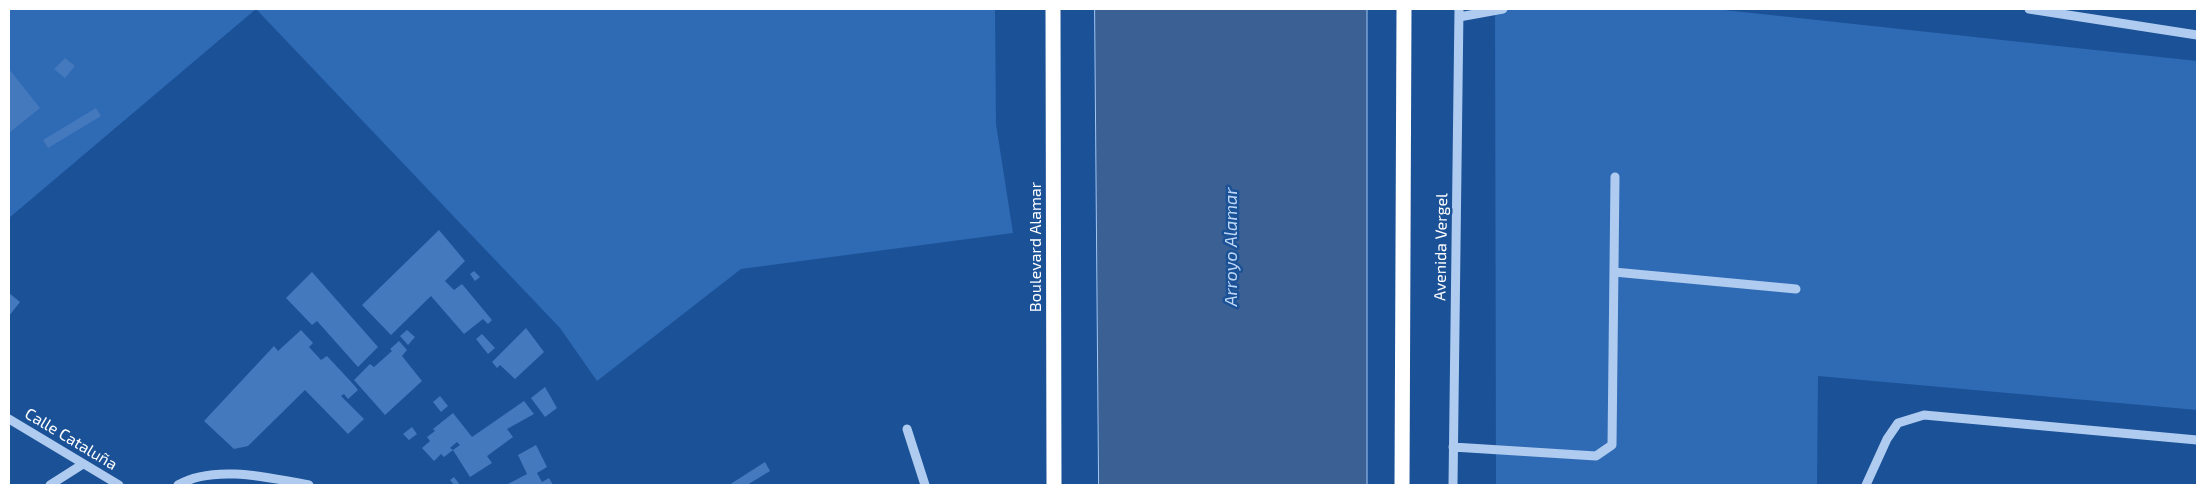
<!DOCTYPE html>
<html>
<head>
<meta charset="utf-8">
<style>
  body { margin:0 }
  #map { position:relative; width:2206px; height:494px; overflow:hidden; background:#1b5197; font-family:"Exo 2",sans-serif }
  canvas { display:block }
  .frame { position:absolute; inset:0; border:10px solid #fff; pointer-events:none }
</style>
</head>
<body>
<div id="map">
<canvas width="2206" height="494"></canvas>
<div class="frame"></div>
</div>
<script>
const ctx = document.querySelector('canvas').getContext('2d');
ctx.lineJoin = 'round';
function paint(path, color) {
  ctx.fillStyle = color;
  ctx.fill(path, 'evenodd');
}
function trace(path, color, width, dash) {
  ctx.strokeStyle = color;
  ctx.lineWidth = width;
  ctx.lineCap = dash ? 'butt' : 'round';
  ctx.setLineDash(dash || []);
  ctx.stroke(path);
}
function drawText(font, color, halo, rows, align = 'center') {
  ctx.font = font + ' "Exo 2",sans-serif';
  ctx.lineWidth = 5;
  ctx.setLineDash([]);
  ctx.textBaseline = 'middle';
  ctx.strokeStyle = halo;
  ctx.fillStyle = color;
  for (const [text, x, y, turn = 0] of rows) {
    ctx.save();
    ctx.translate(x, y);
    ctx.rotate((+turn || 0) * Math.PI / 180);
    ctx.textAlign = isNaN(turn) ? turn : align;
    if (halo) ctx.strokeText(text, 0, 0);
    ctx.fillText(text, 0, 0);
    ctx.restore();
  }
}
const green = new Path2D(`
  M9,9H995L996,124L1013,233L741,269L597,381L560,328L256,9L9,218Z
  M1503,9H1715L2197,61V410L1818,376L1817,485H1496L1495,10Z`);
const water = new Path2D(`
  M1095,9H1367V485H1099Z`);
const building = new Path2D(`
  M65,58L75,66L65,78L54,69Z
  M9,69L40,108L9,133Z
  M96,108L101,116L48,148L43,140Z
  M439,230L465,261L445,281L454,290L462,284L492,320L488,324L483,319L464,334L431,296L391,335L362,305Z
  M474,271L480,277L475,281L470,274Z
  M312,272L378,347L358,367L317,321L312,325L286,298Z
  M9,293L20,302L9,316Z
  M526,328L544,352L515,379L500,365L497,368L492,362Z
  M301,330L313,343L309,347L321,360L327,356L354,385L358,390L348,399L344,394L341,396L364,419L348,434L305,390L248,446L234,449L204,421L274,346L278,351Z
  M407,330L415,337L408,345L400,336Z
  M482,334L495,348L488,354L476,339Z
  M399,341L407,350L402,356L422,381L385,415L354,380L370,364L374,367L392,351L390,349Z
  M545,387L557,408L545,417L531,398Z
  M440,396L448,406L441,412L433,402Z
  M524,401L534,414L507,429L513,437L487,456L492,463L470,477L453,450L460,445L457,442L450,448L453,450L444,457L441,454L434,461L422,448L430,441L427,437L435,431L433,429L453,413L472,437Z
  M412,427L417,434L409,440L403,434Z
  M536,445L547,467L537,473L542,482L549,478L553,485H506L527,474L518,455Z
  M765,462L770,471L747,485H729Z
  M454,477L460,485H454L450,480Z`);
const minor = new Path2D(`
  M2029,9L2197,35
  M1459,17L1503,9
  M1614,272L1796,289
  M9,419L119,485
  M907,429L925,485
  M1453,447L1596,456L1612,445L1615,177
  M50,485L83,464
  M178,485C214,464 270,478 309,485
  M1453,485L1459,9
  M1866,485L1887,439L1898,423L1924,415L2197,440`);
const highway = new Path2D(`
  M1053,9L1054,485
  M1402,485L1404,9`);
const streetNames = [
  ["Boulevard Alamar",1036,247,-90],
  ["Avenida Vergel",1441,247,-89],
  ["Calle Cataluña",71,439,31]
];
const waterNames = [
  ["Arroyo Alamar",1231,247,-90]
];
paint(green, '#2f6ab4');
paint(water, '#3b6194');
trace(water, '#a2c7f2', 1);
paint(building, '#4479be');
trace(minor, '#afccf0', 9);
trace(highway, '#fff', 15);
drawText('16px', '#fff', '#1b5197', streetNames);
drawText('italic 18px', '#bbd6f6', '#1b5197', waterNames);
</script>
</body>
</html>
